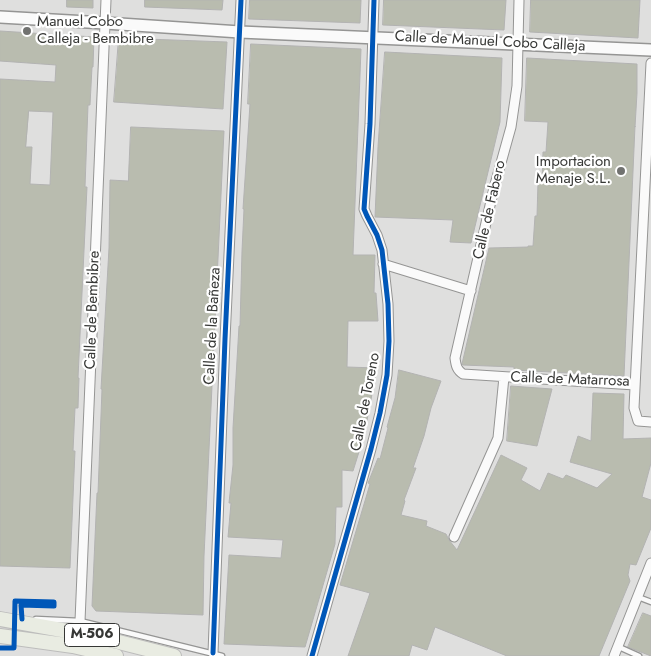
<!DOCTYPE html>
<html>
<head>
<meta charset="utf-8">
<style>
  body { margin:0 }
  canvas { display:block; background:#dfdfde }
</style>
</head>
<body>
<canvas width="651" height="656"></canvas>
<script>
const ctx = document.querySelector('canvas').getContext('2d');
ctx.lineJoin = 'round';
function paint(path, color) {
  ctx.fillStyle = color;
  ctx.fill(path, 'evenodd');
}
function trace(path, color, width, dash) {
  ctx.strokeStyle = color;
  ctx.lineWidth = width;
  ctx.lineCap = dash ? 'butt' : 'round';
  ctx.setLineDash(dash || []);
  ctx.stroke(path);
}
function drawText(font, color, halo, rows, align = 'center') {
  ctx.font = font + ' Jost,sans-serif';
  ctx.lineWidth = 4.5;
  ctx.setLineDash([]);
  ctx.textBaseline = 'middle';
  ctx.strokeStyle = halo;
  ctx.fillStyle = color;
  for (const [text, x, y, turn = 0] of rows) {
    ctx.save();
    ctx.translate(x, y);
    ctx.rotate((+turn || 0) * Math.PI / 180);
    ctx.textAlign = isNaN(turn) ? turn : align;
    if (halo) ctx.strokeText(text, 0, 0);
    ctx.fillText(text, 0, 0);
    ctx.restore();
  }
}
const building = new Path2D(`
  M67,0H93V8L67,7Z
  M145,0H223L222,10L145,7Z
  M250,0H361L360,23L249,19Z
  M384,0H506L504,30L383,25Z
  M531,0H640L638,38L530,32Z
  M0,31L94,37L93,67H92L90,105H88L85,187H87L78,378H79L78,408H75L73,451H75L70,568L0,566V79L55,82L56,65L0,61ZM29,111L53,112L50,185L30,184L32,147H26Z
  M119,38L227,42L223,109L114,102Z
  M251,44L361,49L353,255H375L374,293H376L378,321H348L347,367L377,368L364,436L353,471L342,470V507H336L335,544L305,647L224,644L229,555L281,558L283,540L228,537L231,503H229L233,465V428L239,326H240L242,251L244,209H243L250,104H248Z
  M385,52L502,58L500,122L471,243L450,242L453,220L375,217L378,147Z
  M527,58L637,64V93L635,127V126L624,376L514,370V367L463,365L462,364L489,248L528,247V246H533L535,216H537L538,182L542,183L543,152H546L548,122L525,121Z
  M131,127L224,131L204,556L203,615L96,611L92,606L97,493H98L102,389H101L109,248L110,180L128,181Z
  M399,370L441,381L431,408L424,436L413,468H416L404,500L405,501L401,515L427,521L426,526L446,534L449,540L457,550L501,455L527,468L521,480L540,491L548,473L563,479L566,475L597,488L612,474L570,462L578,436L591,441L593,393L624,394L623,439L651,438V463L642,497L651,500V528L636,565L630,564L628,575L630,581L599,656H507L435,627L427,650L412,645L409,656H348L370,593L340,585L370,484L368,483L378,458L380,459L388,428L387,427L395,398Z
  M511,386L552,389L537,446L507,441Z
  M643,613L651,616V656L628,647Z`);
const service = new Path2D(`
  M638,597L651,602
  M36,619L80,621L222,656
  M619,647L639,656`);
const minor = new Path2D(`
  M519,0L517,86L511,127L494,188L455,358C456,366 457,370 463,374L635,385
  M651,63L634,408L638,421L651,422
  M383,264L471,291
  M454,537L498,438L504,377
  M80,621L106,0
  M213,653L225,339L241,0
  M312,656L371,449L380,413L387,375L389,341L388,304L382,250L377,235L367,216L364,209L370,124L374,0
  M614,656L651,563`);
const tertiary = new Path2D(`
  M0,17L105,23L240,32L651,50`);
const primary = new Path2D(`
  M0,619L95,636L174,656
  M0,636L73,646L116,656`);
const cycleway = new Path2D(`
  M0,648H14L15,601L54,602V606L21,605L22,619
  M213,653L225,339L241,0
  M312,656L371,449L380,413L387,375L389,341L388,304L382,250L377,235L367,216L364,209L370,124L374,0`);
const markers = [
  [27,31,5,"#717270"],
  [621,171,5,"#717270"]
];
const shields = [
  [92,635,55]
];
const shieldNames = [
  ["M-506",92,635]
];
const poiNames = [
  ["Manuel Cobo",37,22],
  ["Calleja - Bembibre",37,39],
  ["Importacion",611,162,"right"],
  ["Menaje S.L.",611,179,"right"]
];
const streetNames = [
  ["Calle de Manuel Cobo Calleja",490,42,3],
  ["Calle de Fabero",490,210,-77],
  ["Calle de Bembibre",93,310,-88],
  ["Calle de la Bañeza",213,326,-87],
  ["Calle de Matarrosa",570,380,2],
  ["Calle de Toreno",366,402,-79]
];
paint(building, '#b9bcaf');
trace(building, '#b3b3b2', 1);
trace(service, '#959594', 7);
trace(minor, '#959594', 11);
trace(tertiary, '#959594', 14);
trace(primary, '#bdbdbc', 16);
trace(service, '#fafafa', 4.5);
trace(minor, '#fafafa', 9);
trace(tertiary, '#fafafa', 11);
trace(primary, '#e9ece2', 14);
trace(cycleway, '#0057b8', 5);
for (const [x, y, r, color] of markers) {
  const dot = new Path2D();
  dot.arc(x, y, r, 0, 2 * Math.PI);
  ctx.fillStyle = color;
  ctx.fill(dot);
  trace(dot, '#fff', 2);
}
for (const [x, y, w] of shields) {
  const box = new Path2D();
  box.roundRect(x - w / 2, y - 11.5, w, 23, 4);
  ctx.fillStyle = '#fff';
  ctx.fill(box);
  trace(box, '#363735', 1);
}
drawText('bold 14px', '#363735', null, shieldNames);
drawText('15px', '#363735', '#fff', poiNames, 'left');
drawText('15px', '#363735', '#fff', streetNames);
</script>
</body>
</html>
